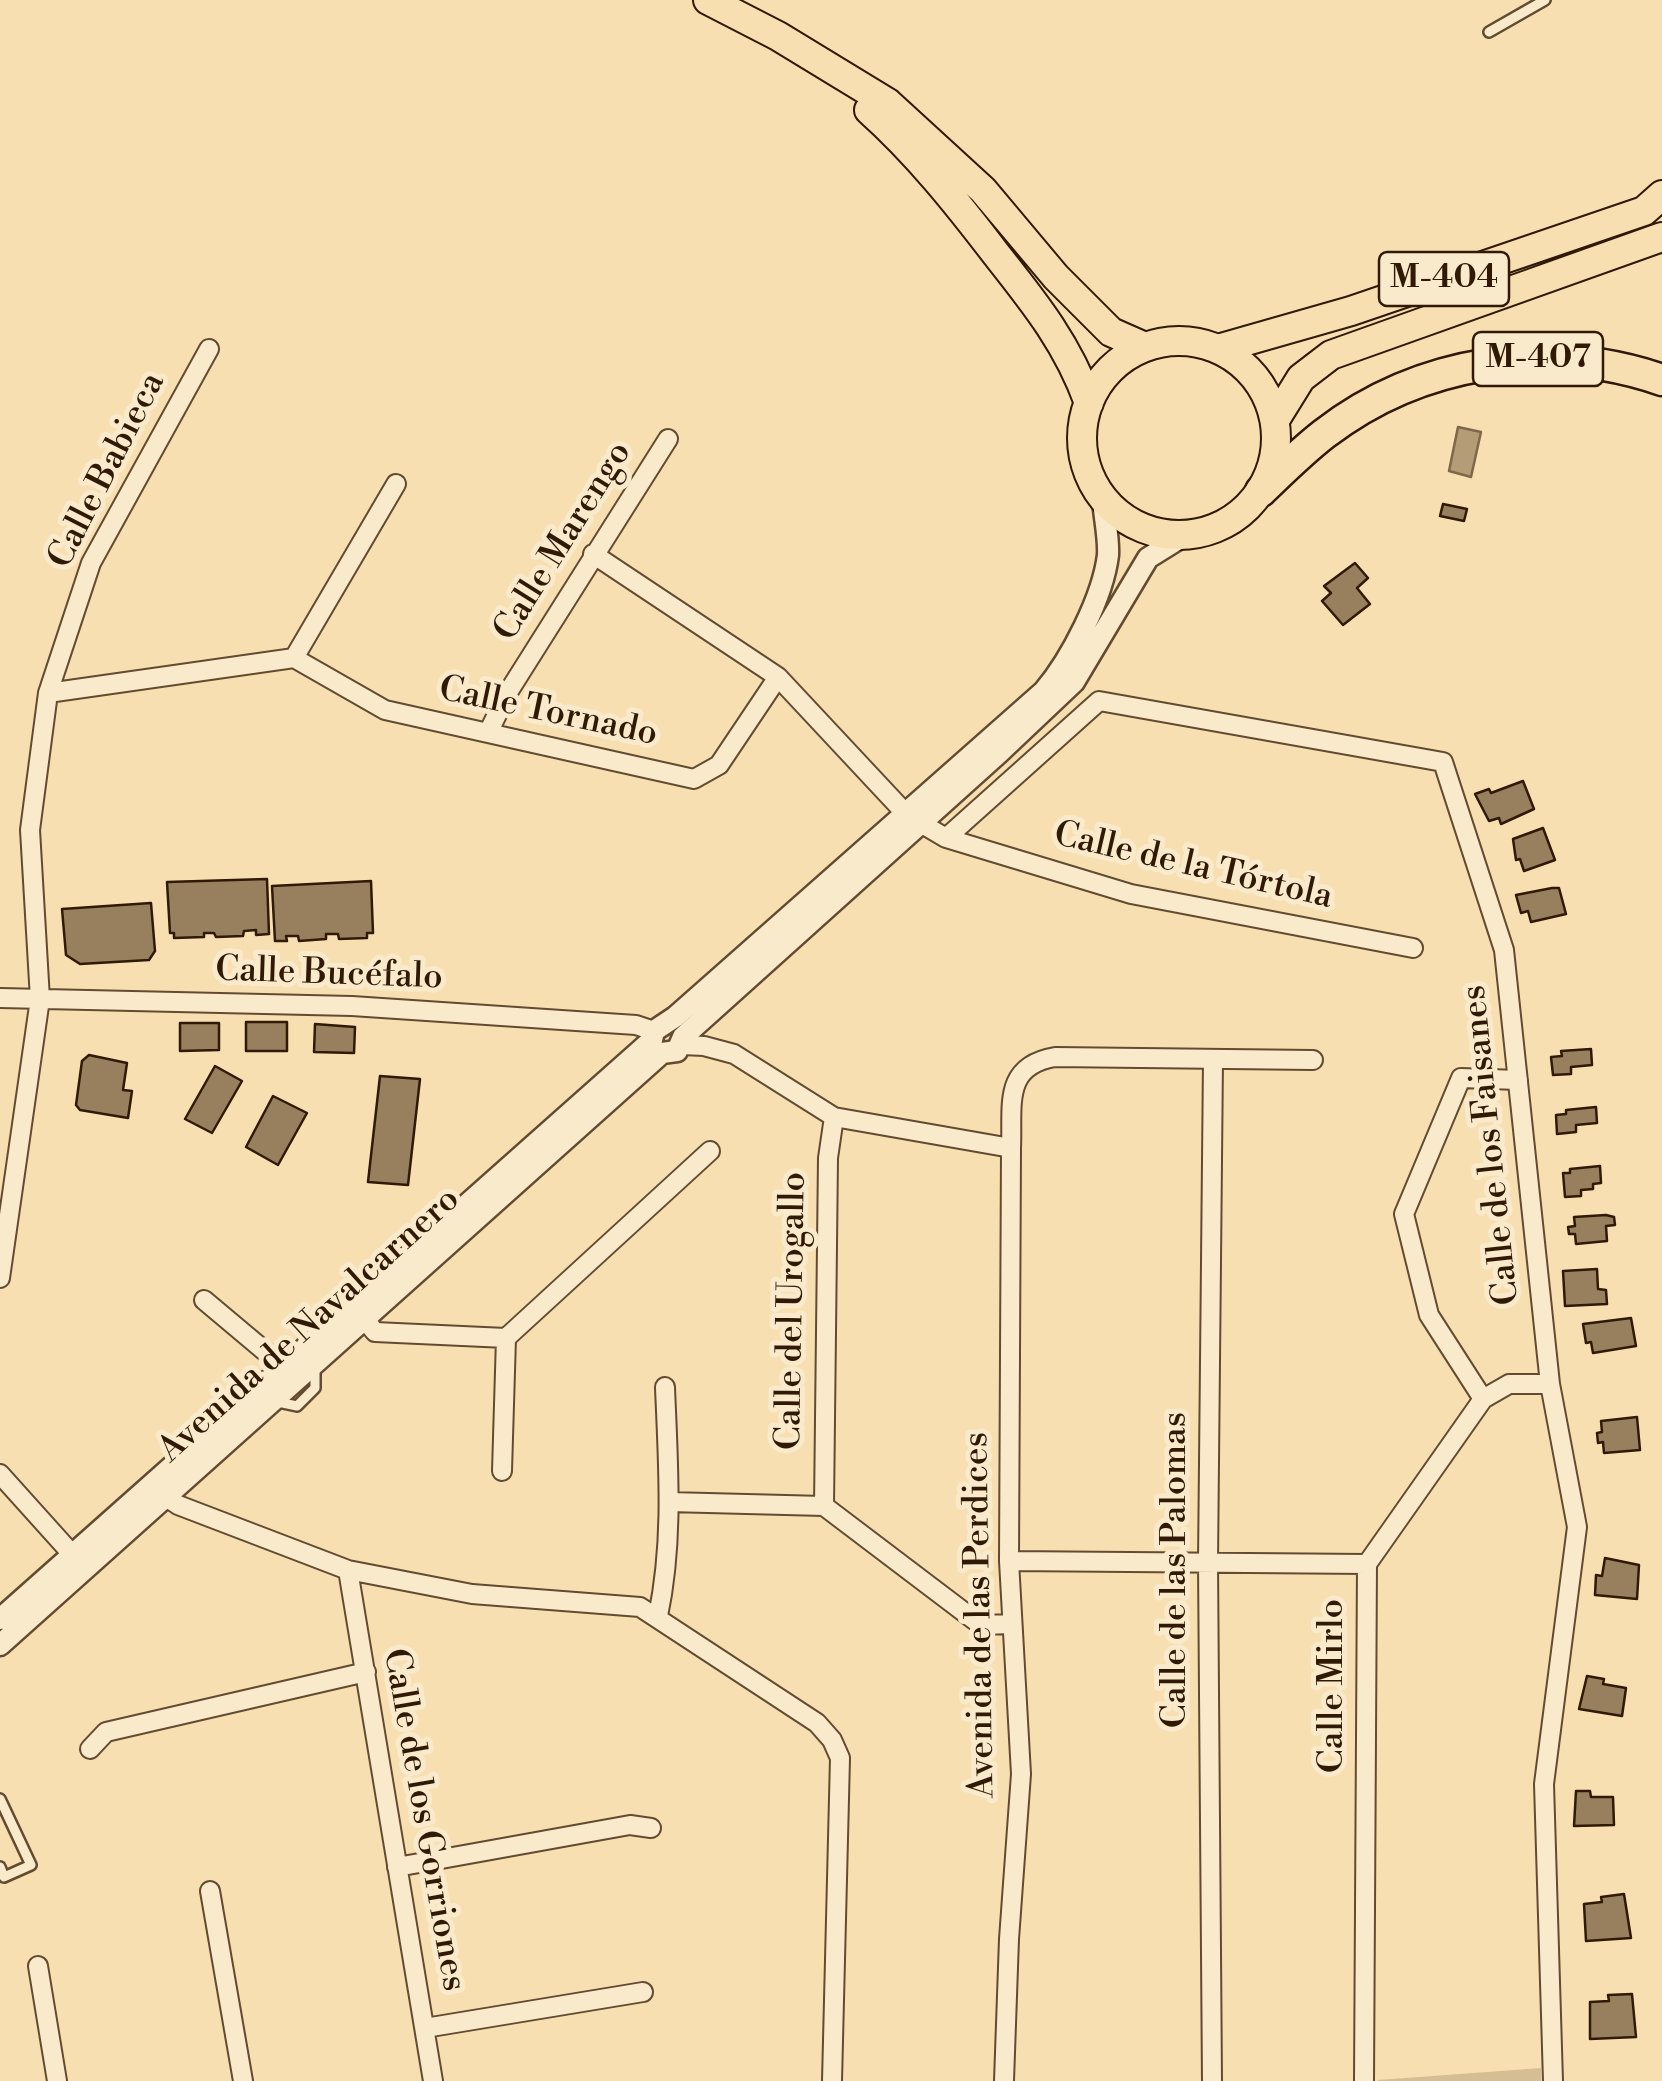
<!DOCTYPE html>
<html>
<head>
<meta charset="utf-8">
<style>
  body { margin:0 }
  canvas { display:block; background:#f8dfb1 }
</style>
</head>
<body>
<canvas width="1662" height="2081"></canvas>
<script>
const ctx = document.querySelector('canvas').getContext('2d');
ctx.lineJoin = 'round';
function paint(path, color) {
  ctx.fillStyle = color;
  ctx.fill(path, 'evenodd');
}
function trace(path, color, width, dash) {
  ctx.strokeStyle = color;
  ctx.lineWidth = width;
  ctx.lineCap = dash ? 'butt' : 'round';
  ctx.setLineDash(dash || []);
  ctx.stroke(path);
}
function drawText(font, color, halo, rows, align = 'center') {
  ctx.font = font + ' "Libre Bodoni",serif';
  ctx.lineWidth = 10;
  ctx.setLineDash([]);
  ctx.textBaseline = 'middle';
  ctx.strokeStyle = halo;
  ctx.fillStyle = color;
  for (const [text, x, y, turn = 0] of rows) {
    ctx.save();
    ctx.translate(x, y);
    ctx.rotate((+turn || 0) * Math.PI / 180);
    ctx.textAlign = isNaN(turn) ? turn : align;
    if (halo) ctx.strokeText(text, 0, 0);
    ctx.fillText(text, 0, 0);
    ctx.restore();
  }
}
const green = new Path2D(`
  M1541,2068V2081H1378V2080Z`);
const water = new Path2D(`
  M1458,427L1481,432L1471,477L1449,471Z`);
const building = new Path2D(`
  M1443,504L1467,509L1464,521L1440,516Z
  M1355,563L1368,578L1357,588L1370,604L1343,625L1322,601L1331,593L1324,586Z
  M1523,781L1534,809L1501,824L1499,818L1489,821L1475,794L1489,789L1491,793Z
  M1543,828L1555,860L1524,871L1520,859L1516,860L1513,839Z
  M267,879L269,934L256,935V930L244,931L243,936L216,937L214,933H204V937L174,938V933H170L167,882Z
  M371,881L373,933H367V938L339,939L338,934H326V939L299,941L298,936H286L287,941H275L272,886Z
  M1552,888H1559L1566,914L1531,922L1528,911L1521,913L1516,895Z
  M151,903L155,951L149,960L80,964L66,955L62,909Z
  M246,1022H287V1051H246Z
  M180,1023H219V1050L180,1051Z
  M315,1024L355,1027L354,1053L314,1052Z
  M1591,1049L1592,1065L1571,1067V1074L1553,1075L1551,1057L1562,1056L1561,1051Z
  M89,1055L127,1063L123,1090L132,1091L128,1118L80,1110L76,1105L82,1061Z
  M215,1066L242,1081L212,1133L185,1119Z
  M380,1076L420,1079L408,1185L368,1182Z
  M273,1096L307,1113L278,1165L246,1147Z
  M1596,1107L1597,1123L1576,1125V1132L1557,1134L1556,1115L1566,1114V1110Z
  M1600,1166L1601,1183L1593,1184V1189L1581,1190V1196L1565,1197L1563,1173H1570V1169Z
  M1606,1215L1614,1217L1615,1225L1606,1226L1607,1241L1576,1244L1575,1234H1569L1568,1227L1575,1226L1574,1217Z
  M1597,1269L1598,1289L1606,1290L1607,1304L1565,1306L1563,1271Z
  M1631,1318L1636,1346L1593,1353L1591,1342L1586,1343L1583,1324Z
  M1637,1417L1640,1450L1604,1453L1603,1442L1598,1443L1597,1433L1602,1432L1601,1421Z
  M1605,1558L1639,1565L1637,1599L1595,1595L1596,1575L1602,1576Z
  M1587,1676L1604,1679L1603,1684L1626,1688L1622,1716L1579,1709Z
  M1576,1791H1590L1591,1797H1613L1614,1825L1574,1826Z
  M1624,1894L1631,1938L1586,1941L1584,1904L1602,1902L1601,1897Z
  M1632,1994L1636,2037L1590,2039V2002L1609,2001L1608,1995Z`);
const service = new Path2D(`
  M1489,32L1545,0
  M278,1402L297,1406L315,1388V1368
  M0,1799L31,1865L4,1877L0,1867`);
const minor = new Path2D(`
  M294,658L396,484
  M778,677L907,815L946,838L1131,894L1413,948
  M48,693L294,658L385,710L694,779L719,765L778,677L593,554
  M488,733L507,694L668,439
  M946,838L1099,701L1443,762L1504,950L1550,1384L1577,1527L1544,1784L1553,2081
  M0,998L352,1006L636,1025L654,1031
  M682,1045L704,1046L734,1054L834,1117L1011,1148
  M0,1278L40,999L30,830L48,693L91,563L209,349
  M204,1300L285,1368
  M358,1311L375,1332L506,1338L710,1151
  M1483,1399L1429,1315L1404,1214L1461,1078L1518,1080
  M502,1471L506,1338
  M0,1474L80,1563
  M156,1490L178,1505L348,1570L472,1594L640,1607L817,1723L832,1740L840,1758L832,2081
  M669,1502L824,1506L981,1625L1011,1624
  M824,1506L828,1158L834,1117
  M1009,1561L1367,1564
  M348,1570L433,2081
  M658,1616C674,1540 668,1464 665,1387
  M90,1749L106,1732L366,1672
  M397,1867L630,1825L651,1828
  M210,1891L243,2081
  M38,1966L57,2081
  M425,2028L643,1992
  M1004,2081L1009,1939L1021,1774L1009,1561L1011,1148C1013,1106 1002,1066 1055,1057L1313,1060
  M1212,2081L1208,1562L1213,1060
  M1364,2081L1367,1564L1483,1399L1509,1384H1550`);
const tertiary = new Path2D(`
  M662,1053L677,1051L683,1037L1000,752L1074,682L1148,558L1185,535
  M0,1619L652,1040L654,1031L675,1017L1044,691C1071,659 1103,597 1108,555C1109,537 1104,516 1103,499
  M0,1645L662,1053`);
const primary = new Path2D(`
  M708,0L778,36L888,103L983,190L1056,277L1111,332L1145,347
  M869,110C917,153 957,203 996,254C1034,302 1068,344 1089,403
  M1082 438a97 97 0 1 1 194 0a97 97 0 1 1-194 0Z
  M1218,349L1351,311L1644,211L1662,195
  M1275,420L1301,378L1331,355L1662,237`);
const motorway = new Path2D(`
  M1261,491C1281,472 1302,451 1324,434C1420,360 1549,341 1662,380`);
const shields = [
  [1444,279,130],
  [1538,359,130]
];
const shieldNames = [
  ["M-404",1444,279],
  ["M-407",1538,359]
];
const streetNames = [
  ["Calle Babieca",108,471,-63],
  ["Calle Marengo",564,542,-58],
  ["Calle Tornado",548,713,12],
  ["Calle de la Tórtola",1193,867,13],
  ["Calle Bucéfalo",329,975,2],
  ["Calle de los Faisanes",1492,1145,-96],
  ["Calle del Urogallo",793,1311,-89],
  ["Avenida de Navalcarnero",310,1326,-42],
  ["Calle de las Palomas",1177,1570,-90],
  ["Avenida de las Perdices",981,1615,-91],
  ["Calle Mirlo",1334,1686,-90],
  ["Calle de los Gorriones",423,1820,80]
];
paint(green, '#d6be94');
paint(water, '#b49c77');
trace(water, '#7f6849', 2.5);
paint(building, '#98805e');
trace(building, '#301a05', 2.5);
trace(service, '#624b30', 14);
trace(minor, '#624b30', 22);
trace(tertiary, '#624b30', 25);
trace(primary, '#301a05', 32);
trace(motorway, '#301a05', 35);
trace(service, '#faeacc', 9);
trace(minor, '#faeacc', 18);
trace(tertiary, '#faeacc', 20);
trace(primary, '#f8dfb1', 28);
trace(motorway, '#f8dfb1', 30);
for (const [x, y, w] of shields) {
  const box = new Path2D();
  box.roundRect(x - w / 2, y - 27, w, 54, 8);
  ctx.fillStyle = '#faeacc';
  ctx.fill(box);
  trace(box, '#301a05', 2.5);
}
drawText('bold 32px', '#301a05', null, shieldNames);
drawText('35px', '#301a05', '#faeacc', streetNames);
</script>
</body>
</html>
